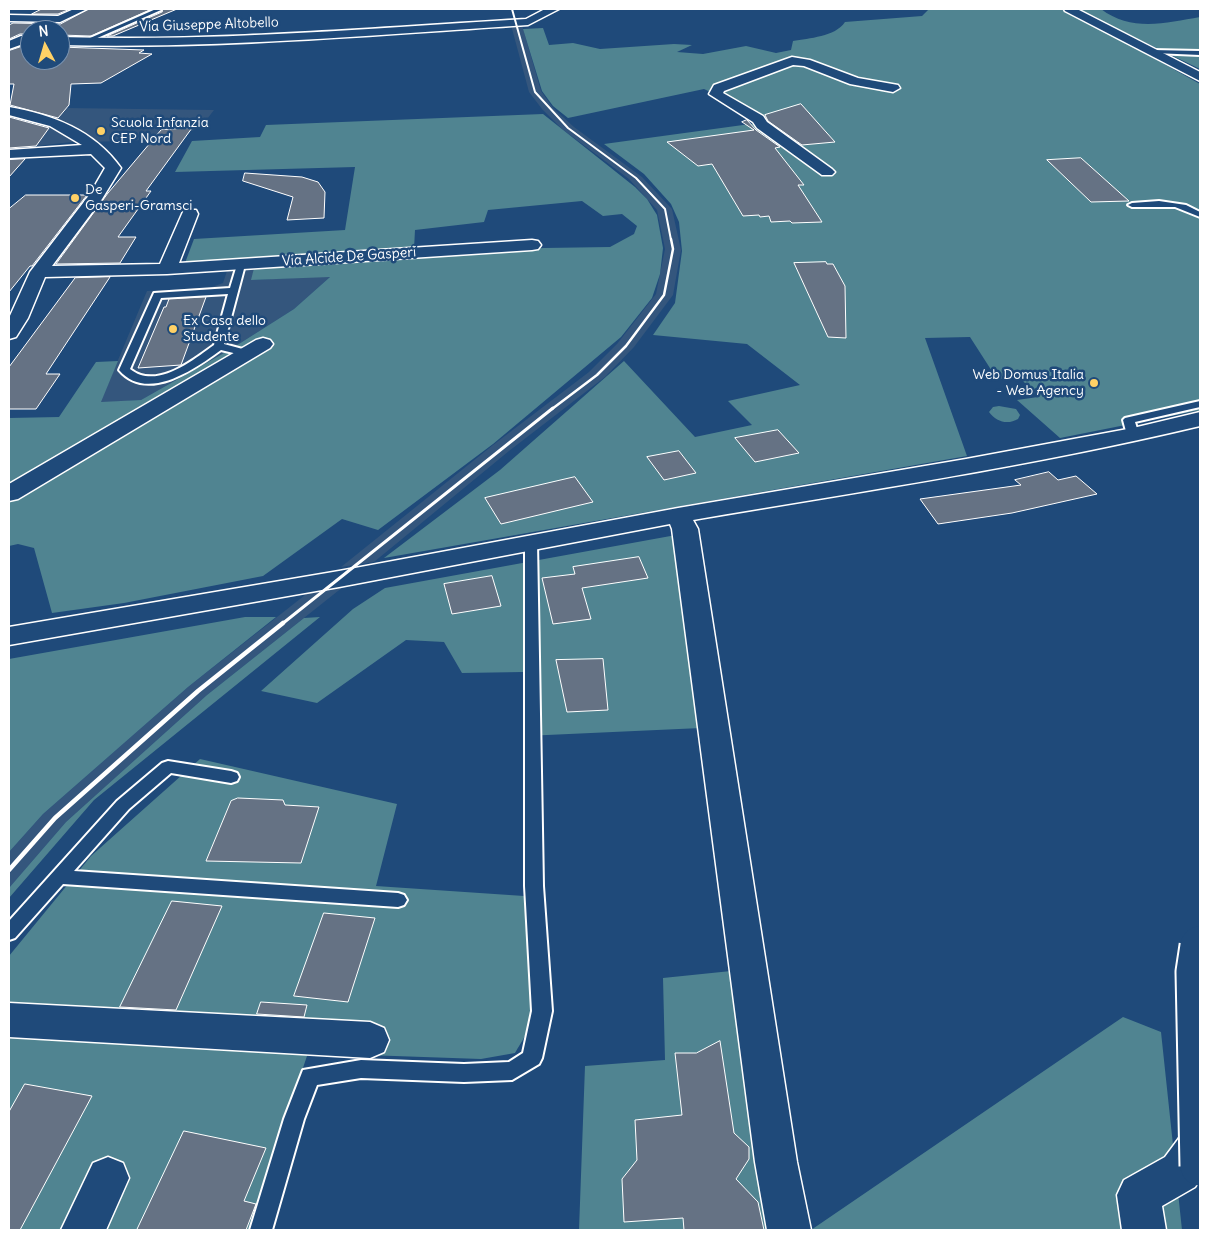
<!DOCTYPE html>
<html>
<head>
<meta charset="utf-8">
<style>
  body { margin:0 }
  #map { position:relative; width:1209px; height:1239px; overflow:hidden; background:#1f4a7a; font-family:Delius,sans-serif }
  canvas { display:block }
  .frame { position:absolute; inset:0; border:10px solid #fff; pointer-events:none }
  .north { position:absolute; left:20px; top:20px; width:50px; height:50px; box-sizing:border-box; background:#1f4a7a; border:1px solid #7992af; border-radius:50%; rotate:354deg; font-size:14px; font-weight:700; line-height:20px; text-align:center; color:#fff }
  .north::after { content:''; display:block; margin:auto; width:18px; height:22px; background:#ffd166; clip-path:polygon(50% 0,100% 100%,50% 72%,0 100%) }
</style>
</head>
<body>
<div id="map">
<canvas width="1209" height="1239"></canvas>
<div class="frame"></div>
<div class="north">N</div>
</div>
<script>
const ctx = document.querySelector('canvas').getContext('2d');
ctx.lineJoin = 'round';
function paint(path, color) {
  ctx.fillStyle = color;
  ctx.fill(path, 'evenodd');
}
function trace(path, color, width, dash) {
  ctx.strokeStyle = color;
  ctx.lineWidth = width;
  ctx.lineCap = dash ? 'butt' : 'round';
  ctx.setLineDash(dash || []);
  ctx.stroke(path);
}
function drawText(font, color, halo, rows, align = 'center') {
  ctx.font = font + ' Delius,sans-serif';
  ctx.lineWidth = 5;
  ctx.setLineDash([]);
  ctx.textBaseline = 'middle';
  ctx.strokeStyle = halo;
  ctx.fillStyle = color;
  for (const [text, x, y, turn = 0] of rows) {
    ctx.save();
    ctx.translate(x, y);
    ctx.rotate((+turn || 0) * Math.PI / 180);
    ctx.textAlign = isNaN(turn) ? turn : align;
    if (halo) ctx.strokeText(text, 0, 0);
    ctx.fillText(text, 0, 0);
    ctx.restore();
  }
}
const built = new Path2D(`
  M511,25H522L541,91L553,108L574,127L642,177L672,209L681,250L673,295L634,347L605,377L509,451L374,562L341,567L493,445L589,372L617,344L656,294L665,249L657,210L629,179L562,129L542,109L529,92Z
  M65,108L214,110L201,127L184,134L132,141L72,142L9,149V124H49Z
  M254,268L252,280L331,276L294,309L231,349L141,400L100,403L147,291L209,288L223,283L227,271Z
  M348,583L207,695L66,822L9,888V852L43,814L188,687L314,588Z`);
const green = new Path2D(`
  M929,9H1101C1131,32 1166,23 1200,17V69L1076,9L1098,27L1200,84V414L1196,411L1060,438L1017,400L1038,397L1023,381L1030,376L997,379L970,337L925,338L967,456L384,558L500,470L624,361L695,437L752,425L728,401L800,385L747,344L653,335L675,303L682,251L679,222L671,204L644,174L604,144L765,122L753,112L704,89L568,118L553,106L542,91L523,29L543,28L549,45L573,43L600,49L674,44L692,45L677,52L703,54L746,46L776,53L791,50L793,41C809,38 835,37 845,22L922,16Z
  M543,114L635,187L647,199L657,215L663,248L660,274L652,298L621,337L493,444L378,530L342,519L263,576L124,603L52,613L34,548L18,544L9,546V418L59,417L96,362L118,361L101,402L141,400L231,349L294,309L330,277L251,280L254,268L346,259L544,248L610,247L634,234L637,226L622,214L603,216L582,201L488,210L484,222L415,230L414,249L185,263L194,239L345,230L355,167L175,172L192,141L260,137L266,125Z
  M999,406L1016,409L1020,415L1018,419C1008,425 996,422 989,412L993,407Z
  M676,535L701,728L525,736L523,672L462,673L444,642L406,640L317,703L261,691L353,609L385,588Z
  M245,617H276L188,687L43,814L9,852V659Z
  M320,617L94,800L9,898V888L66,822L207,695L304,618Z
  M200,759L397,804L376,886L524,896C527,932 538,1004 525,1036C522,1042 518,1047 515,1053L481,1059L308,1053L277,1145L250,1230H9V956L91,856Z
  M731,971L777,1230H579L585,1066L665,1060L663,978Z
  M1123,1017L1161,1032L1182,1230H811Z`);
const building = new Path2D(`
  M42,9H70L58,14H32Z
  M89,9H152L91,36L60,35V30H30V34H20L9,39V25L13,23L60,24Z
  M162,9H177L113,36H107L162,12Z
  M23,46H30V60H60V47L144,50L139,53L152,54L101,83L71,84L69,105L58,118L10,105L14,84H9V51Z
  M801,104L835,142L802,145L768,121L765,115Z
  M9,117L49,128L36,146L9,148Z
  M747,120L756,130L780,147L775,148L804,185H798L822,222L792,223L790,221L771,222L769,216L760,217L759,215L743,216L712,164L698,166L667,142L754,130L742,122Z
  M192,128L146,191H151L118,237H136L120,263L56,264L108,193L161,130Z
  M1081,158L1129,201L1091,202L1047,160Z
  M25,159L9,177V160Z
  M245,173L302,177L318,182L325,192L324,218L287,220L293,197L243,181Z
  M26,195H87L32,266H30L9,292V209Z
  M826,262L827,264H833L845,286L846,338L828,337L794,263Z
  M110,277L46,374H60L36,409H9V367L75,278Z
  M206,297L181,365L138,368L164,307H166L169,299Z
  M778,430L799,453L755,462L735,438Z
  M679,451L696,473L664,480L647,457Z
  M1049,472L1058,480L1076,476L1097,494L1012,513L938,524L920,499L1021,485L1015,480Z
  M575,477L593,502L501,524L485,498Z
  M639,557L648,578L582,588L591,619L553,624L542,578L575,574L573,567Z
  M492,576L501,606L452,614L444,584Z
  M603,659L608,710L567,712L556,660Z
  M238,798L283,800L285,805L319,807L301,863L206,861L231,801Z
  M172,901L222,906L176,1010L120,1007Z
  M324,913L375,918L348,1002L294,996Z
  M261,1002L307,1005L304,1017L257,1014Z
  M720,1041L734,1133L749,1147V1159L736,1179L758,1202L764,1230H684L683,1218L624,1222L622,1179L637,1160L635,1120L682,1115L675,1053H696Z
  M25,1084L92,1096L20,1230H9V1112Z
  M184,1131L266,1148L244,1201L256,1204L246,1230H137Z`);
const service = new Path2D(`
  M156,9L161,10L86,43L81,42Z
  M1152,50L1200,51V55L1154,53Z
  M1159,201L1186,205L1200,212V217L1175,207H1132L1128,205L1132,203Z
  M241,262L245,265L224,344L250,351V355L246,356L221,350C195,369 147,403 119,370L154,293L230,288L237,265ZM228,294L214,345C192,361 156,390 130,369L161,298Z
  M1200,401V407L1135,422L1139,435L1133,438L1127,435L1123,420L1125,418Z
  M531,538L537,542L543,886L552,1011L542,1058L539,1064L512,1080L464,1082L361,1078L317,1085L304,1119L272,1230H250L284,1119L303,1070L361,1060L464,1064L509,1062L523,1053L532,1011L525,886V542Z
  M168,761L231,771L237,773L239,777L237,781L231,783L171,773L129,809L74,871L398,893L404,895L407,900L404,905L398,907L63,884L15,938L9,940V921L117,801L162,763Z`);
const minor = new Path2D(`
  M74,9H87L60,22L9,21V15L58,16Z
  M545,9H559L528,25C372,35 216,49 60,45V37C216,42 371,28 526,19Z
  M21,36H30V44H23L9,49V41Z
  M792,57L810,60L858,78L898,85L900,88L893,92L850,84L804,66L793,65L724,91L723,93L763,116L767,122L832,169L835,172L832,175H822L757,128L753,122L709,94L714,85Z
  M9,107C53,115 94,130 121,168L102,199L52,266L160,264L182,214L184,210H196L198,214L179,263L532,240L538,241L541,245L538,249L532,250L167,274L45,277L28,318L16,337L9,339V318L30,272L90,194L105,168L91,154L9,158V150L82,145L50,126L9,115Z
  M263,338L270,340L273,344L270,348L18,499L9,501V484L256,340Z
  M1200,412V426C1033,466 862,491 693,520L698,529L797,1162L811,1230H767L755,1162L672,529L670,524L339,587L9,645V627L339,571L678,508L966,459L1133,428Z
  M9,1003L370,1022L384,1028L389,1040L384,1052L370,1058L9,1037Z
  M1200,1124V1179L1195,1187L1162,1206L1166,1230H1122L1117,1195L1124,1180L1165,1157L1185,1130Z
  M108,1157L123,1163L129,1178L106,1230H61L93,1163Z`);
const primary = new Path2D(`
  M1064,9H1077L1200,72V81L1065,11Z`);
const railFar3 = new Path2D(`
  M512,9L535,92L568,128L636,178L665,209L671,240`);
const railFar2 = new Path2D(`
  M552,409L597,375L626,346L664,295L673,249L671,239`);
const railFar1 = new Path2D(`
  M282,624L553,408`);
const rail = new Path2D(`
  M9,870L55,818L198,691L283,623`);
const primaryBridge = new Path2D(`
  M1200,946L1196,972L1200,1166`);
const markers = [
  [101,131,5,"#ffd166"],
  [75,198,5,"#ffd166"],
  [173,329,5,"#ffd166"],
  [1094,383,5,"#ffd166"]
];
const farStreetnames = [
  ["Via Giuseppe Altobello",209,25,-2],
  ["Via Alcide De Gasperi",349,257,-4]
];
const farPoinames = [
  ["Scuola Infanzia",111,123],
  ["CEP Nord",111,139],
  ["De",85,190],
  ["Gasperi-Gramsci",85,206],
  ["Ex Casa dello",183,321],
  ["Studente",183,337],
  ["Web Domus Italia",1084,375,"right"],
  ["- Web Agency",1084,391,"right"]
];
paint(built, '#34567d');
paint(green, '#508491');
paint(building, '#657284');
trace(building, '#fff', 1);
trace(service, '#fff', 4);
trace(minor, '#fff', 3);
trace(primary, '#fff', 3);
paint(service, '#1f4a7a');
paint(minor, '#1f4a7a');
paint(primary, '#1f4a7a');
trace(railFar3, '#fff', 2);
trace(railFar2, '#fff', 2.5);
trace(railFar1, '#fff', 3);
trace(rail, '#fff', 4.5);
trace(primaryBridge, '#fff', 43, []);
trace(primaryBridge, '#1f4a7a', 39);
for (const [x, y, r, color] of markers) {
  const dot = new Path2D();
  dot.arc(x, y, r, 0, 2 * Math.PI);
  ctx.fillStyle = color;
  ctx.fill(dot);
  trace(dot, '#1f4a7a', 2);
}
drawText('14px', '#fff', '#1f4a7a', farStreetnames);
drawText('14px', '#fff', '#1f4a7a', farPoinames, 'left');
</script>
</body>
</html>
